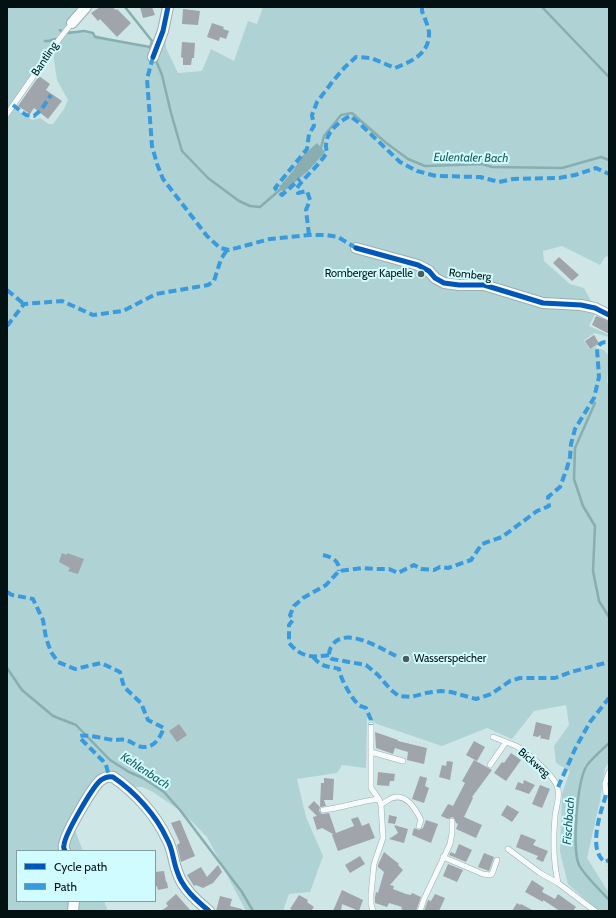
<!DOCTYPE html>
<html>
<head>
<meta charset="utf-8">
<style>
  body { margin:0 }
  #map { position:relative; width:616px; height:918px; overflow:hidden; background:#cee6e6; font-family:Cabin,sans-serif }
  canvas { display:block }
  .frame { position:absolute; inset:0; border:8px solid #031112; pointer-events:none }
  .legend { position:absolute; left:16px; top:850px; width:140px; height:52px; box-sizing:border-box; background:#d1fcff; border:1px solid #7f9ea0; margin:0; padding:5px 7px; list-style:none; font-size:12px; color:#031112 }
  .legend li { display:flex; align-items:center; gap:8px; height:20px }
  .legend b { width:20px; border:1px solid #7f9ea0 }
</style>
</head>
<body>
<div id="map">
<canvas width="616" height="918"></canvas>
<div class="frame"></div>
<ul class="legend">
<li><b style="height:5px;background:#0057b8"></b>Cycle path</li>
<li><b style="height:5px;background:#399ade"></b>Path</li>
</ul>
</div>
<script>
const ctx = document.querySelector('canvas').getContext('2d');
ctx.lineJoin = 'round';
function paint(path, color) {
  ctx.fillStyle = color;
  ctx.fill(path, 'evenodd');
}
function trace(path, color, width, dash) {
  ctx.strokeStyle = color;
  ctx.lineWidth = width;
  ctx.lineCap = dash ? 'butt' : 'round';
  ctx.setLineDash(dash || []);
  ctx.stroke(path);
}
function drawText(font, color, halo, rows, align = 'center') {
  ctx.font = font + ' Cabin,sans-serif';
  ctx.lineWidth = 4;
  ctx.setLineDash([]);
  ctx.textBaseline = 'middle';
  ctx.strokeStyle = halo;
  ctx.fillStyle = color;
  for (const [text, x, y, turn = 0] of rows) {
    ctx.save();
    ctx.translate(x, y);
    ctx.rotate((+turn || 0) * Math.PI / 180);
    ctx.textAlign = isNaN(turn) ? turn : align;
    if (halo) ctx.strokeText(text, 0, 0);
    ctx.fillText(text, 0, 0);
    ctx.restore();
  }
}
const green = new Path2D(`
  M7,7H75L78,10L7,111Z
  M263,7H609V256L605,257L600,265L562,246L543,251L544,261L570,284L584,288L593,305L597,310L589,326L609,335V337L595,333L584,340L589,349L597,345L596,348L604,350L609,356L607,383L609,384V762L605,768L600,801L587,858L609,893V911H598L568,884L560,852L562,794L570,771L556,763L554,746L569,725L566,705L534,711L512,739L487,728L442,746L377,724L367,718L366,768L342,765L337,773L297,779L306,817L323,856L310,892L289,894L283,911H246L207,837L182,812L153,792L142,787H129L112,772L101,773L71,820L83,851H17V901H104L108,911H7V117L14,108L32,120L40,118L49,124H53L64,109L68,100L57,80L53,52L68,30L96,35L157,50L165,30L166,48L178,73L202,71L211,49L234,61L248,21L257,24Z`);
const water = new Path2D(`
  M317,143L325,152L308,171L283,192L279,187L293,171L301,157Z`);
const stream = new Path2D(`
  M125,7L152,41L150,48
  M542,7L609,77
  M60,30L61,31
  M68,33L84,31L93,33L95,37L150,47
  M45,41H49L55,39
  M155,58L162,75L171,113L182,151L208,178L239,201L250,206L260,207L282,188
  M319,150L321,148L324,136L341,115L352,113L385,142L408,159L425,166L482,164L492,167L562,168L601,157L609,160
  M595,403L575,448L574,479L583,506L595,526L593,571L599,601L609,617
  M7,668L22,690L53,716L76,725L110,760L129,772L143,778L164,792L180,810L242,892L253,911
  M609,743C603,749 589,761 586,767C577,783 572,849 579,865C585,876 600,890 609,900`);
const building = new Path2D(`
  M100,7H112L116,10L117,9L131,23L117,37L100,19L98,21L91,13Z
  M140,7H152L155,15L143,18Z
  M183,9L200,11L198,25L182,24Z
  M212,23L224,27L223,29L229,31L226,39L220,37L219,41L207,37Z
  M182,42L195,43L194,58H192L191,65H183V58L181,57Z
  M39,76L50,84L46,90L62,101L48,119L34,108L30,114L18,106Z
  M559,257L579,275L572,281L553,263Z
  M596,316L609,321V334L592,325Z
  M594,335L599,343L590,349L585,341Z
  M62,553L67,555V553L84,559L78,574L68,571L70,568L59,562Z
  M536,722L552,726L549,740L540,738L541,736L540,735L538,737L533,736Z
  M179,724L187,735L177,742L169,731Z
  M375,732L398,740V741L427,748L424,764L407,760L408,752L395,748L393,754L376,748Z
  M474,741L485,747L477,761L466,755Z
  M511,753L521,760L506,781L494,773L502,762L504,763Z
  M474,760L492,770L472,797L473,798L464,817L482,825L476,838L456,829L458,824L456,823L454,818L452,817L448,819L441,816L448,804L453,806L465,783L462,781Z
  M447,761L453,762L450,780L439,777L442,765L446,766Z
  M378,772L395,774L394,781H390L389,786L377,785Z
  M420,776L427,778L425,786L429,788L424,803L412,799Z
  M324,778L334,779L333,800H324L326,806L320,807L319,811L322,814L329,813L336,833L354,826L351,819L358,817L362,826L369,823L375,838L338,851L332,835L333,834L322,828L317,830L313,817L317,816L308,807L314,801L320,807L321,783H324Z
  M524,780L535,785L529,794L515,789L518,782L523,784Z
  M540,785L550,789L542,808L532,804Z
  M507,805L519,812L512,822L501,815Z
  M389,815L397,817L395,824L388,823Z
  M180,820L195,856L181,862L177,845L180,843L171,823Z
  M426,820L438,824L431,843L412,835L414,828L419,830L423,828Z
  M394,825L408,829L404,843L389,839L398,833Z
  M521,834L536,840L533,845L548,851L543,862L536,859L538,856L516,847Z
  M459,844L472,850L466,862L449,855L451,852L455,854Z
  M384,852L399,864L398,865L403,870L390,885L394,886L393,889L406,894L411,895L412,893L421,897L416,911H405L401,909L402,907L389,903L387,907L375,903V897L376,892L378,893L384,872L378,867V865Z
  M484,853L494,857L489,871L478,867Z
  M360,856L365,864L350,873L345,865Z
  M448,864L463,870L457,882L443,876Z
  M218,865L222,872L213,883L203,888L196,885L194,886L187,875L201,867L207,877Z
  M164,871L166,882H167L168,888L158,890L157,886L155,887V872Z
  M532,880L544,888L542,892L555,899L558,894L576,907L573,911H560L543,900V902L525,892Z
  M342,890L363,900L359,911L342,904L341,911H333Z
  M176,894L191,911H161L168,906L166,903Z
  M435,894L445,898L439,911H424L428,900L431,901Z
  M299,895L308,900L307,902L314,907L311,911H294L290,909Z
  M220,896L232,899L230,906L242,909V911H216Z
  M517,903L520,905L521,904L534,911H512Z`);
const path = new Path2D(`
  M408,742L411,741L428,745
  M605,862L609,875`);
const service = new Path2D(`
  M7,114L60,38L72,23
  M371,725V788L379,799L381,805L383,838L374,864L371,894V904L373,911
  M493,737C501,740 509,743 516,746C527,752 556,777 558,789C560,798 556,807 555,816C553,838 553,861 558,883L595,911
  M371,752L403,761
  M490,765L506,742
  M606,795L605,783L609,772
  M381,805C384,803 389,799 392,798C407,793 416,810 421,820L419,826
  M323,810C342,808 360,801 379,799
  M508,849L540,873L558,883
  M443,857L483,874L490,875L492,874L497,860
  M420,911L424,899L450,844L452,833V821`);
const minor = new Path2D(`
  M72,23L86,7
  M153,57L163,31L168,7
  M356,248L418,265L429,271L435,278L444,283L459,285H484L543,303L581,305L595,308L609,315
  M65,851C64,849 63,847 64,845C65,834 93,786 101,780C105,777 108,776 113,777C135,792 156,815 167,839C173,849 173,861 177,871C182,888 196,900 209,911
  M73,911L74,901`);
const quiet = new Path2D(`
  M153,57L147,79L152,146L157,164L163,179L207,236L220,248L229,250L270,239L309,235H326L338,237L356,248
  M13,105L26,115L34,116L41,110L51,95
  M277,190L275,188L307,149L309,134L314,126L312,115L317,102L333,81L345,67L356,57L371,58L395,68C412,61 430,54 429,32C428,25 424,17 422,11V7
  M280,193L282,195L300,179
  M309,235L306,210L310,200L307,191L298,193L297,188C306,175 319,166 327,152C322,136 336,123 350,116L358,122L400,162L417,171L436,176L480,177L499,182L513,179L559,178L575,175L596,168L609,174
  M7,290L24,304
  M7,326L24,304L62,301L93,315L123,311L156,294L208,285L214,281L221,259L227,250
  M323,555C332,557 340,561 339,571
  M7,592L12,595L33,599L43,620L46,638L51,652L58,662L75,669L101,663L120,672L124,687L141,703L148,720L164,728C160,737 155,748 143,747C137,747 131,741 126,740C122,739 118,740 114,740C105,739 87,734 80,736V738L103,761L106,765L109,776
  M329,655C311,658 301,657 289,643V625L293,620L290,615L294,606L303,598L326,585L339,571L362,568L375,569H389L398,573L414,565L421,569L434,570L440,567L448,568L471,560L482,544L502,537L537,511L549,506L548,497L560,487L567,468L570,457L571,444L575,429L594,398L599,377L597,349C600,342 603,342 609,342
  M396,656C380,648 347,627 333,644C330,648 329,651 329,655L332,659L366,665L378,675L391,690L399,696L411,697L426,693L441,691L451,692L476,699L491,694L510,681L520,678H555L571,672L609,662
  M313,657C324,669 326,665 339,669C340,678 351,697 357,703C359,706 363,707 366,708L371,720V725
  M558,787L576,747L590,722L609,698
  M606,795C601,811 587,850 605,862L609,860`);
const cycleway = new Path2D(`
  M153,57L163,31L168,7
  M356,248L418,265L429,271L435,278L444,283L459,285H484L543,303L581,305L595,308L609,315
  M65,851C64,849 63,847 64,845C65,834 93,786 101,780C105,777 108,776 113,777C135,792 156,815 167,839C173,849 173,861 177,871C182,888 196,900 209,911`);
const markers = [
  [421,274,4,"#4a5c5c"],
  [406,659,4,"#4a5c5c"]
];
const streetNames = [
  ["Bantling",45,59,-56],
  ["Romberg",470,275,6],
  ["Bickweg",534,763,41]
];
const poiNames = [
  ["Romberger Kapelle",413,274],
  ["Wasserspeicher",414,659,"left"]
];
const waterNames = [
  ["Eulentaler Bach",471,158,1],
  ["Kehlenbach",145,771,33],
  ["Fischbach",569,821,-86]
];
paint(green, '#afd2d4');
paint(water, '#88aeb0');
trace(stream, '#88aeb0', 2.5);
paint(building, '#9fa5aa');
trace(service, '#9caeaf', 6);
trace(minor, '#9caeaf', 12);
trace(path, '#c8cfcf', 1.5, [1, 3]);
trace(service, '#f8fbfb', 5);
trace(minor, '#f8fbfb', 10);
trace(quiet, '#399ade', 4, [8, 4]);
trace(cycleway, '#0057b8', 5);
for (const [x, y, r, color] of markers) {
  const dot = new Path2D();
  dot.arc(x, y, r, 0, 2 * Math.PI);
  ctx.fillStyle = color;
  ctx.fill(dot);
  trace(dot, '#d1fcff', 1.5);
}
drawText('11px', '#031112', '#d1fcff', streetNames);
drawText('11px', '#031112', '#d1fcff', poiNames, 'right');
drawText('italic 12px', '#1e5c60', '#d1fcff', waterNames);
</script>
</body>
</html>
